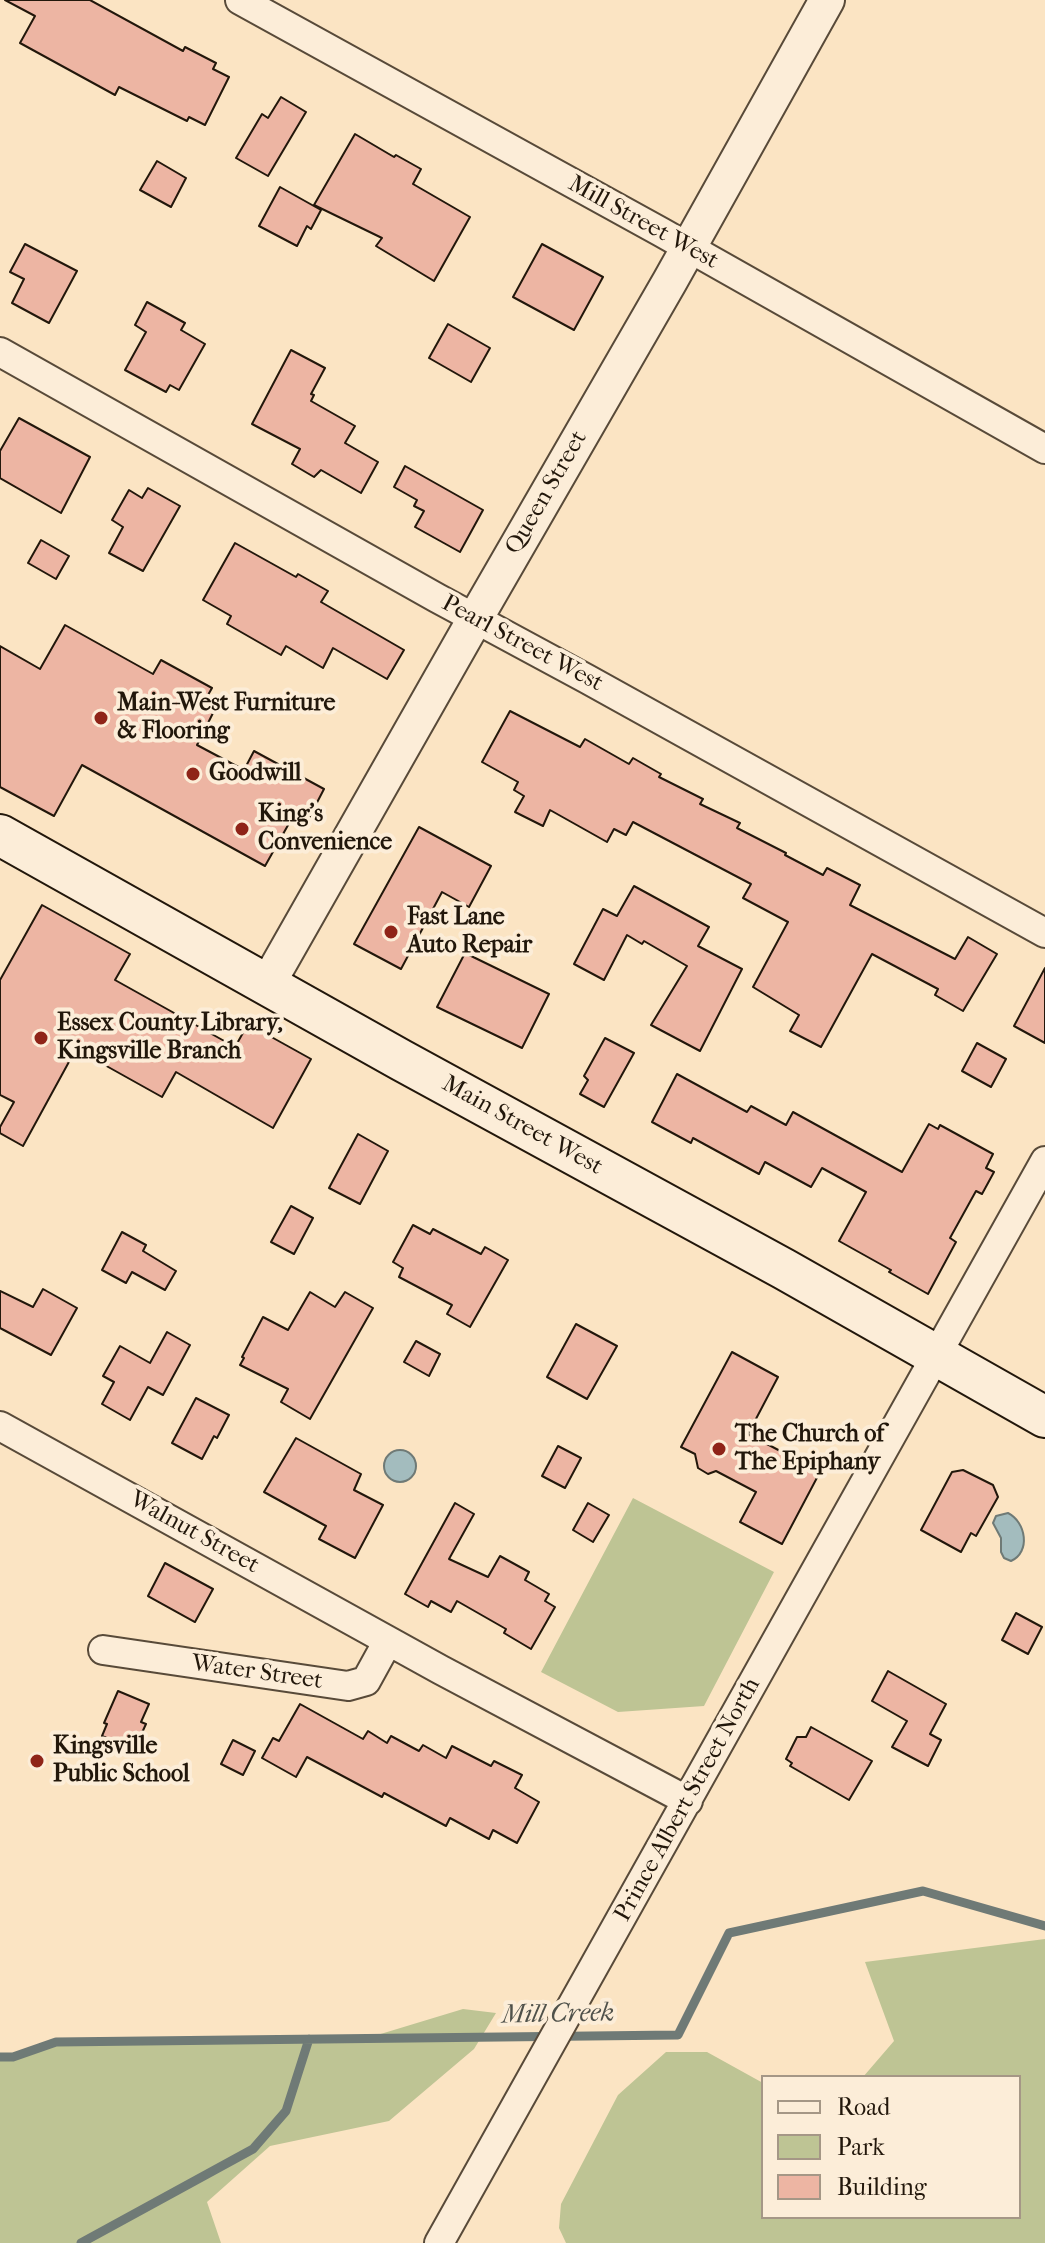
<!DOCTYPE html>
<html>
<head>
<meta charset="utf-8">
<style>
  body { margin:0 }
  #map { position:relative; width:1045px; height:2243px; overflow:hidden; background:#fbe4c3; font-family:"IM FELL French Canon",serif }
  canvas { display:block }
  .legend { position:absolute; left:761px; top:2075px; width:260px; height:144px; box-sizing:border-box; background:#fcedd8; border:2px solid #a59786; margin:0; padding:10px 14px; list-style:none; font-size:24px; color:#22170b }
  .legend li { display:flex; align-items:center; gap:16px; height:40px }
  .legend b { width:40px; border:2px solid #a59786 }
</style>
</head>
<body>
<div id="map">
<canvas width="1045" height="2243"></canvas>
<ul class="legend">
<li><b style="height:10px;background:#fcedd8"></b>Road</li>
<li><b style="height:22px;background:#bec494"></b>Park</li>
<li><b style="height:22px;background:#edb5a3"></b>Building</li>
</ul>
</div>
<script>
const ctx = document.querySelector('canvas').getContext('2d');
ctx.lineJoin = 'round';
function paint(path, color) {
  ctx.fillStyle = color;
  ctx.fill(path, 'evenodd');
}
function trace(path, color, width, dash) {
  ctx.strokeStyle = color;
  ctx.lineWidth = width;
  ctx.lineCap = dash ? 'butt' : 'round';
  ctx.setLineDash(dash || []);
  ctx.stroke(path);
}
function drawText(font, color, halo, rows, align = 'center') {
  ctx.font = font + ' "IM FELL French Canon",serif';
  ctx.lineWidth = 8;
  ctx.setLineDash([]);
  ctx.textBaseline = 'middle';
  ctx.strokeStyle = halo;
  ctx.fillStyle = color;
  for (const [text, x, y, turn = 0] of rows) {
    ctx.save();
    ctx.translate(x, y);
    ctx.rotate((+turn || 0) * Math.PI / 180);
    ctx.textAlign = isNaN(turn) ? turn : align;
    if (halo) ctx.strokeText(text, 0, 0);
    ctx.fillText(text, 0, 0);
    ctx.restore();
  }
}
const green = new Path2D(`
  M633,1498L774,1572L704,1706L618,1712L541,1672Z
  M1045,1939V2243H566L559,2228L561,2204L618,2095L666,2052H707L763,2083V2217H1019V2077H863L894,2041L865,1962Z
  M463,2009L496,2013L474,2049L389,2121L270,2146L207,2202L221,2243H0V2057H13L56,2042L374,2036Z`);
const water = new Path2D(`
  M384 1466a16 16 0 1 1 32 0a16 16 0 1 1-32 0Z
  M1008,1513C1026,1522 1031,1552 1011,1561L1004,1558L1001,1552V1538L993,1523L996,1516Z`);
const stream = new Path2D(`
  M0,2057H13L56,2042L678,2035L729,1933L923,1891L1045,1926
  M81,2243L253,2149L286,2111L309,2039`);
const building = new Path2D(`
  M5,0H90L183,51L185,47L216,63L213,69L229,77L205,125L189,117L187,121L119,87L115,95L20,43L35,16Z
  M281,97L306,112L268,176L236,158L262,114L268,118Z
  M355,134L394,157L396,155L421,169L413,184L470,217L434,281L376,246L382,238L314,205Z
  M157,161L186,178L171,207L140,190Z
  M280,187L321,210L311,229L307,226L297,246L259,226Z
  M25,244L77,271L49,323L12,303L24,279L10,272Z
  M542,244L603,277L574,330L513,297Z
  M147,302L185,323L181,330L205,344L179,390L170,385L166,392L125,370L146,332L135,325Z
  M448,324L490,348L471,382L429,358Z
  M291,350L325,368L311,394L314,395L311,401L355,426L345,443L378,462L361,493L321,470L314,477L292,464L300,449L252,424Z
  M19,418L90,457L61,513L0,478V451Z
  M405,466L483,510L460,552L415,527L424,511L414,506L417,500L394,487Z
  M148,488L180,506L143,571L109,553L123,527L112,520L129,490L142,498Z
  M41,540L69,556L56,579L28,563Z
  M235,543L296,577L298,574L328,591L321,602L404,650L387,679L333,648L323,668L286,646L281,655L227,624L231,616L203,600Z
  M65,625L153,674L161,660L212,688L208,695L219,701L197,745L244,770L254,751L324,789L309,818L296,811L265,866L82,765L54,816L0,787V646L40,669Z
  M510,711L580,747L585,739L629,764L633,758L661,774L659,777L703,799L700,804L740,823L737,828L786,853L785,855L823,875L827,868L860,885L850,905L955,959L968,937L997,954L963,1011L935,995L938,989L872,954L821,1047L790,1031L799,1015L753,987L788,922L743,898L751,884L633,822L626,835L614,829L607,842L550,810L543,826L515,812L524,796L514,790L518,782L482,762Z
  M419,827L491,866L469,907L442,892L401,969L354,944Z
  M634,886L709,927L698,946L742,969L700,1051L651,1025L687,966L644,941L642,944L627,935L604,980L574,964L603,909L617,916Z
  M42,905L130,954L115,980L235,1047L248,1024L311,1059L273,1128L176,1072L162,1097L76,1049L23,1146L0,1133V1127L14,1102L0,1095V980Z
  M465,953L549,994L522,1048L437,1007Z
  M1045,968V1043L1014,1026Z
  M605,1038L634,1053L604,1107L580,1094L588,1080L584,1076Z
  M977,1043L1006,1059L991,1087L962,1071Z
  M677,1074L747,1112L751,1106L786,1125L793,1112L902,1172L929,1124L938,1129L940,1125L993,1154L986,1168L994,1172L982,1194L976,1191L950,1238L956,1242L928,1294L889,1272L891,1270L839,1241L866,1192L822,1168L811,1187L765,1162L759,1174L693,1138L691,1143L652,1122Z
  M358,1134L388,1151L360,1204L329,1188Z
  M291,1206L313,1218L294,1254L271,1242Z
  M413,1225L430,1234L433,1229L481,1254L485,1247L508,1260L470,1327L447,1314L452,1305L399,1277L403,1268L393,1262Z
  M122,1232L146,1245L143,1251L176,1271L165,1290L132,1272L126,1283L102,1270Z
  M43,1289L77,1308L51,1355L0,1328V1291L33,1307Z
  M310,1292L335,1307L345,1292L373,1308L310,1419L281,1402L288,1389L240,1365L244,1358L242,1357L263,1317L288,1330Z
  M576,1324L617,1346L587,1399L547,1377Z
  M167,1332L190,1345L163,1395L148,1387L130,1420L102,1404L114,1382L103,1376L120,1346L150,1363Z
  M416,1341L440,1354L429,1376L404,1362Z
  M732,1352L778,1377L748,1434L820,1472L782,1544L740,1522L756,1492L716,1471L708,1474L698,1468L695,1454L681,1447Z
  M196,1398L229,1415L217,1438L214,1436L202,1459L172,1443Z
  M296,1438L361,1474L354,1490L383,1505L355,1558L319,1539L326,1526L264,1492Z
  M558,1446L581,1458L565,1488L542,1476Z
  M963,1470L993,1485L998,1497L976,1536L971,1533L961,1552L921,1530L952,1472Z
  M455,1503L474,1514L449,1559L488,1577L500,1556L529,1572L525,1580L549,1594L545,1601L555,1607L531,1649L504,1633L506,1629L457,1601L451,1612L431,1601L428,1607L405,1594Z
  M588,1503L609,1515L593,1542L573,1530Z
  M165,1563L213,1589L195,1622L148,1596Z
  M1016,1613L1042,1627L1028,1654L1002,1640Z
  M888,1671L946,1704L930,1734L941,1740L928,1766L892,1747L907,1721L872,1701Z
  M118,1691L149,1704L141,1722L146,1724L134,1750L102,1736L107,1724L104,1723Z
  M300,1704L363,1739L368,1731L387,1743L391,1736L419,1751L423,1745L446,1758L452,1746L491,1766L494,1761L522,1775L515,1788L539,1802L517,1843L493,1830L489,1839L450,1818L446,1826L384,1793L382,1797L307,1757L296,1777L262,1758L273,1738L279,1741Z
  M811,1727L872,1761L849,1800L790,1766L792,1763L786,1759L797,1737H806Z
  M233,1740L255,1751L243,1775L221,1764Z`);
const minor = new Path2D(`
  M240,0L661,232L1045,449
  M0,352L437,598L587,679L1045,933
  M0,1426L441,1670L688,1801
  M103,1650L348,1686L366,1681L388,1641
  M439,2243L1045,1161`);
const tertiary = new Path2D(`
  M267,985L475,619L670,281L827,0`);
const secondary = new Path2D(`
  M0,835L401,1060L784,1269L1045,1417`);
const markers = [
  [101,718,8,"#8f2418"],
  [193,774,8,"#8f2418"],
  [242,829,8,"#8f2418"],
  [391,932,8,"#8f2418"],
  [41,1038,8,"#8f2418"],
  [719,1449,8,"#8f2418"],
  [37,1761,8,"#8f2418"]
];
const streetNames = [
  ["Mill Street West",643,223,29],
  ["Queen Street",547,493,-60],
  ["Pearl Street West",522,644,28],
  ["Main Street West",522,1126,29],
  ["Walnut Street",194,1533,29],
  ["Water Street",257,1673,8],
  ["Prince Albert Street North",688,1800,-61]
];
const poiNames = [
  ["Main-West Furniture",117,704],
  ["& Flooring",117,732],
  ["Goodwill",209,774],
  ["King's",258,815],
  ["Convenience",258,843],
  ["Fast Lane",407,918],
  ["Auto Repair",407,946],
  ["Essex County Library,",57,1024],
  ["Kingsville Branch",57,1052],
  ["The Church of",735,1435],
  ["The Epiphany",735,1463],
  ["Kingsville",53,1747],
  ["Public School",53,1775]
];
const waterNames = [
  ["Mill Creek",558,2015,-1]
];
paint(green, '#bec494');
paint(water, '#a3bcbe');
trace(water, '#6f7a76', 2);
trace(stream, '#6f7a76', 9);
paint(building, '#edb5a3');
trace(building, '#22170b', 2);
trace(minor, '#584a39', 32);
trace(tertiary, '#584a39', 38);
trace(secondary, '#22170b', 44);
trace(minor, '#fcedd8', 28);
trace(tertiary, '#fcedd8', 34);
trace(secondary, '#fcedd8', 40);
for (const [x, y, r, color] of markers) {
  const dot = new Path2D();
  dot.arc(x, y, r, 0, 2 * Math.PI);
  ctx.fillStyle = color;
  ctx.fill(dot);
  trace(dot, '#fcedd8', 3);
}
drawText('24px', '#22170b', '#fcedd8', streetNames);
drawText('bold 24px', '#22170b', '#fcedd8', poiNames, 'left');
drawText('italic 26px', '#4f514a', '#fcedd8', waterNames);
</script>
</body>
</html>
